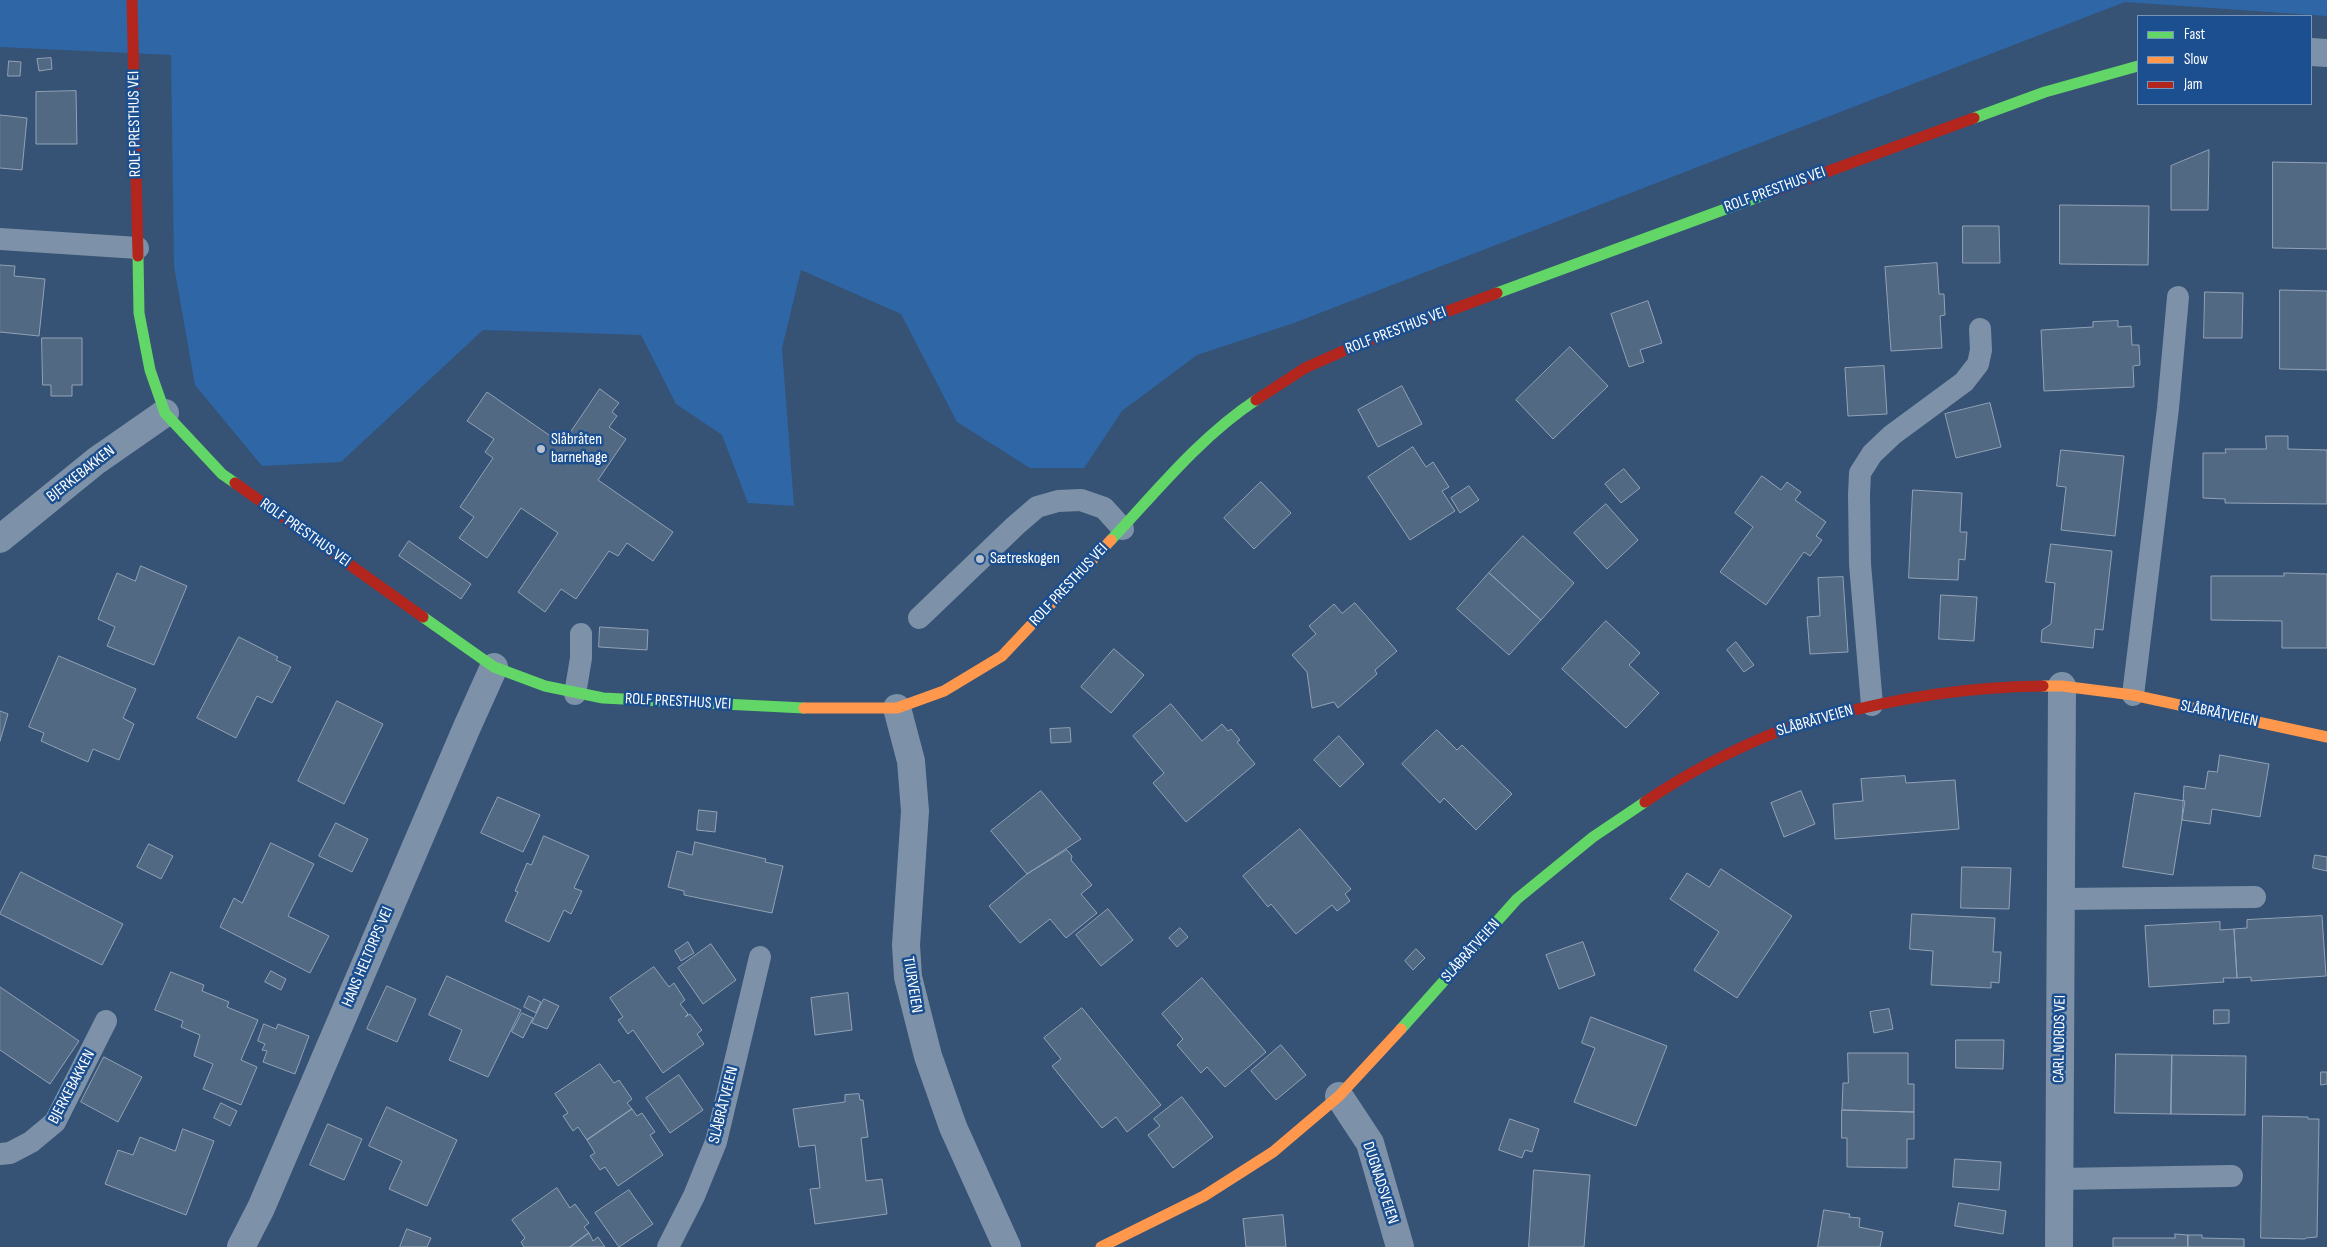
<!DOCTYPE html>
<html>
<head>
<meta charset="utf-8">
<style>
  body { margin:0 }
  #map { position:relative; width:2327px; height:1247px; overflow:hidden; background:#365274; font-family:"Sofia Sans Condensed",sans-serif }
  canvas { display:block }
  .legend { position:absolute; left:2137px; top:15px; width:175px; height:90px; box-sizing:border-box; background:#1b4f8f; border:1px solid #7695bc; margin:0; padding:6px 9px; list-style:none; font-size:15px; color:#fff }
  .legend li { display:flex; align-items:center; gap:10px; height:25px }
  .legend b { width:25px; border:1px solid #7695bc }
</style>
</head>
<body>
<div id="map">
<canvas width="2327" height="1247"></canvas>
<ul class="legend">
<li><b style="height:6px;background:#63d668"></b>Fast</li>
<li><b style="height:6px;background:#ff974d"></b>Slow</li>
<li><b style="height:6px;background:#b3261e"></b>Jam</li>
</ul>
</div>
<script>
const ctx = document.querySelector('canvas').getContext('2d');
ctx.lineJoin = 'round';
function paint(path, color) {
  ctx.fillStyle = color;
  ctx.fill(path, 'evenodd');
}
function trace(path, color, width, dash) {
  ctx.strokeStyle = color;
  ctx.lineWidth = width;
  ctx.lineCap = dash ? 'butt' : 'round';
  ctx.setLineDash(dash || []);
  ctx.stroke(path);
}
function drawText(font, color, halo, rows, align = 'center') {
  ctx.font = font + ' "Sofia Sans Condensed",sans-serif';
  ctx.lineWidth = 5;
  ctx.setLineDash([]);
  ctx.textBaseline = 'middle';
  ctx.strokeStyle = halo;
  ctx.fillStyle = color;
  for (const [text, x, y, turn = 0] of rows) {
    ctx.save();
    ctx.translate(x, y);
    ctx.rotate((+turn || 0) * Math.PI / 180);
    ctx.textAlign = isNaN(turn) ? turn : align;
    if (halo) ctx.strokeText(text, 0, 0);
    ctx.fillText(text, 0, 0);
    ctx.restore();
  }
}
const green = new Path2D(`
  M0,0H2327V16L2125,2L1294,323L1197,355L1122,411L1084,468H1030L957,422L901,314L801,270L782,348L794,506L748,503L722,435L676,404L641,335L483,330L341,462L262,466L195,385L174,266L171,55L0,47Z`);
const building = new Path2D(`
  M51,58L52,69L39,71L37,59Z
  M9,61L21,62L20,76H8Z
  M76,91L77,144H36V92Z
  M0,115L27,118L22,170L0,168Z
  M2209,150L2208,210H2171V166Z
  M2273,162L2327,163V249L2273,248Z
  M2060,205L2149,206L2148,265L2060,264Z
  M1963,226H1999L2000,263H1963Z
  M1937,263L1939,294H1944L1945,315L1940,316L1942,348L1891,351L1885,267Z
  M0,265L15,266L14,276L45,279L39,336L0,332Z
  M2280,290L2327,291V370L2280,369Z
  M2205,292L2243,293L2242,338H2204Z
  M1648,301L1662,343L1640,350L1644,362L1629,367L1611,314Z
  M2118,321V327L2131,326L2132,345H2139L2140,365L2133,366L2134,387L2044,391L2041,330L2093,327V322Z
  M42,338H82V385H72V396H51V385H43Z
  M1570,347L1608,386L1553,439L1516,400Z
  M1884,366L1887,414L1848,416L1845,368Z
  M1402,386L1422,424L1378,447L1358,410Z
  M600,389L619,403L612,412L617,416L609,427L626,439L598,480L673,532L653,561L627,543L618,556L609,551L576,599L561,589L545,612L518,592L558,533L521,508L487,558L459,538L474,517L460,507L493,458L485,452L494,439L467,421L487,392L562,444Z
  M1990,403L2001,447L1956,458L1945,414Z
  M2266,436H2288V449L2327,450V504L2225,503V499L2203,498V453H2226L2225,449H2266Z
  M1413,447L1426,467L1433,462L1449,487L1442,491L1455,511L1410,540L1368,477Z
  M2061,450L2124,456L2115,536L2061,530L2066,487L2057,486Z
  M1624,469L1640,488L1621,503L1605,484Z
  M1762,476L1781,490L1787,482L1801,492L1795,500L1826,522L1816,536L1822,540L1810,556L1804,552L1766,605L1720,572L1753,527L1735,513Z
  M1261,482L1291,513L1254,549L1224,518Z
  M1469,486L1479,500L1460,513L1451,498Z
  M1913,490L1962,493L1960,532H1967L1965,560L1959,559L1958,580L1909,578Z
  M1606,504L1638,540L1607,569L1574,533Z
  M1523,536L1574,583L1541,620L1489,573Z
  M409,541L471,584L461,599L399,556Z
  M2051,544L2112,551L2103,630L2095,629L2093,648L2041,642L2042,630L2051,624L2055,583L2046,582Z
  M141,566L187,586L154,665L107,646L115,627L98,619L117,573L135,581Z
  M1489,573L1541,620L1509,655L1457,609Z
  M2284,573L2327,574V648H2282V621L2211,620V576H2284Z
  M1843,577L1848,652L1810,654L1807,617L1820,616L1818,578Z
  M1941,595L1977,597L1974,641L1939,639Z
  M1355,603L1397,651L1375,670L1377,674L1338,708L1334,702L1312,708L1307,672L1292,655L1316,634L1309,626L1334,604L1342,613Z
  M1606,621L1640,653L1629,665L1659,693L1626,728L1562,669Z
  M600,627L648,630L647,650L599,647Z
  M239,637L278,657L276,660L291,667L272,703L257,696L236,738L197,718Z
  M1736,642L1754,665L1744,672L1727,650Z
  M1114,649L1144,675L1111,713L1081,687Z
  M59,656L136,689L123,718L134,724L119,760L93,749L88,762L41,741L44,733L29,727Z
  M337,701L383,724L344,804L298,781Z
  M1171,704L1202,741L1222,724L1228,731L1231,729L1240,740L1237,742L1255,764L1186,822L1153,783L1164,773L1133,736Z
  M0,711L8,714L0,741Z
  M1070,728L1071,742L1051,743L1050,729Z
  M1437,730L1457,750L1462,745L1512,794L1476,830L1444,798L1440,803L1402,764Z
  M1339,736L1364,764L1340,787L1314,760Z
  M2220,755L2269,764L2260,817L2212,809L2210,824L2182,820L2184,786L2205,789L2208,771L2217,772Z
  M1905,776L1906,783L1955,780L1959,829L1835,839L1833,804L1863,801L1861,779Z
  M1041,791L1081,839L1027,874L991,831Z
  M1801,791L1815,824L1784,837L1771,803Z
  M2135,793L2185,801L2173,875L2123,867Z
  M498,797L540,815L523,852L481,833Z
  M699,810L717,812L715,832L697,830Z
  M336,823L368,839L352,872L319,856Z
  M1300,829L1351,889L1345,894L1350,901L1337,911L1332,905L1296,934L1271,904L1268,907L1243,876Z
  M544,836L589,856L574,888L582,891L571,914L564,910L549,942L505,921L518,892L515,891L527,863L531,865Z
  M695,842L766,859L765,862L783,866L772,913L684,895V891L668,887L677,851L692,855Z
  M271,843L314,864L288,916L329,936L310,973L220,927L234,898L242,903Z
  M149,844L173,856L161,879L137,867Z
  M1067,850L1072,856L1071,860L1092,885L1081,894L1097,913L1066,938L1050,919L1020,943L989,906L1027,874Z
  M2315,855L2327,857V871L2313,868Z
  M1962,867L2011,868L2009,909L1961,908Z
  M1721,869L1792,916L1737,998L1694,970L1719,932L1670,899L1687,873L1709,887Z
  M21,872L123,924L102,965L0,914Z
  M1108,909L1133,940L1101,966L1076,935Z
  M1912,914L1995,918L1993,952H2001L1999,983L1991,982V988L1931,985L1933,951L1910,949Z
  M2322,916L2326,976L2251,981V977L2237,978L2234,929L2247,928V920Z
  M2220,922V930L2234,929L2237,978H2223L2224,982L2149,987L2145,926Z
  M1180,928L1188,937L1177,947L1169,938Z
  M688,942L694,953L681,961L675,951Z
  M1583,942L1595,975L1559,989L1546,955Z
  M711,944L736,980L703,1004L678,968Z
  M1416,949L1425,958L1413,970L1405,961Z
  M654,967L669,987L674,983L685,1000L680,1004L688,1014L685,1017L690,1014L702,1030L697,1034L704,1044L663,1073L633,1030L628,1034L618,1020L623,1017L610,998Z
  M271,971L286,979L281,990L265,982Z
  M171,972L204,985L202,991L229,1002L227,1007L258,1020L241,1060L257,1067L241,1105L203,1089L213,1064L194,1056L200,1035L181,1027L183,1021L155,1010Z
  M447,976L521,1010L488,1077L449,1060L462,1030L429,1015Z
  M1202,978L1266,1052L1225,1087L1207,1067L1201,1073L1177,1045L1183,1039L1162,1014Z
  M387,986L416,999L397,1042L367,1029Z
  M0,987L79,1041L50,1084L0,1050Z
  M848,993L852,1030L815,1035L811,998Z
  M529,996L541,1002L536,1013L524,1007Z
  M544,999L559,1006L547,1029L532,1023Z
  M1082,1008L1161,1105L1127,1132L1116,1117L1102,1128L1052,1066L1061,1059L1044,1038Z
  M1889,1009L1893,1029L1874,1033L1870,1012Z
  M2214,1010H2229V1023L2214,1024Z
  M522,1013L533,1018L523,1038L512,1032Z
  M1591,1017L1667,1046L1636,1126L1574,1102L1595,1048L1582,1043Z
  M264,1024L276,1029L278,1024L309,1036L295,1074L263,1062L267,1051L262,1050L265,1044L258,1041Z
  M1956,1040H2004L2003,1069L1956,1068Z
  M1281,1045L1306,1075L1276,1100L1251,1071Z
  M1848,1053H1908V1084H1914V1112L1842,1110L1843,1083H1848Z
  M2116,1054L2172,1055L2171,1114L2115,1113Z
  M2172,1055L2246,1056L2245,1115L2171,1114Z
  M104,1057L142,1077L118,1122L81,1102Z
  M600,1064L614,1083L619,1080L632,1099L627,1103L632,1109L587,1140L578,1127L573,1131L563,1116L568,1113L555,1094Z
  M2321,1072H2327V1084L2321,1085Z
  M679,1075L703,1110L670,1133L646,1098Z
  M859,1094L860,1100H863L868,1137L861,1138L866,1181L882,1179L887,1214L815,1224L810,1189L820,1188L815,1145L799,1147L793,1109L845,1102V1095Z
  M1182,1097L1213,1137L1173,1168L1148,1135L1160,1126L1154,1119Z
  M221,1103L237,1111L230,1126L214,1118Z
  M387,1107L457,1140L427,1206L389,1189L402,1161L369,1146Z
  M632,1109L637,1116L642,1113L655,1132L650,1135L663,1155L618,1186L605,1167L600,1170L590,1156L595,1153L587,1140Z
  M1842,1110L1914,1112V1139H1907V1168L1847,1167V1138H1842Z
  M2263,1116L2308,1117V1119H2319L2317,1237L2306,1238L2305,1239L2261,1238Z
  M1510,1119L1539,1129L1532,1152L1525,1150L1522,1158L1499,1150Z
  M328,1124L362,1139L344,1180L310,1165Z
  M183,1129L214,1141L186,1215L105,1184L118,1150L133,1155L140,1137L175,1151Z
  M1955,1159L2001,1162L1999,1190L1953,1187Z
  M1534,1170L1590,1175L1584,1247H1529Z
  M557,1188L570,1208L575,1204L589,1223L584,1227L589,1233L570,1247H524L521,1242L525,1238L512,1220Z
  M629,1190L653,1224L619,1247L595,1213Z
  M1959,1203L2006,1211L2003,1234L1955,1226Z
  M1824,1210L1850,1214L1849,1217L1860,1218L1859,1227L1883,1232L1880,1247H1818Z
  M1283,1215L1286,1247H1246L1243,1219Z
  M407,1229L431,1238L427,1247H400Z
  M589,1233L593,1241L598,1237L605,1247H570Z
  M2175,1234L2188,1235V1247H2113V1238H2175Z
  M2188,1235H2202V1238L2244,1239V1247H2188Z`);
const lane = new Path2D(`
  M0,239L138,248
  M919,618L1015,526L1037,507L1058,501L1081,500L1104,508L1123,529
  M575,694L581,658V634
  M2133,695L2168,408L2178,297
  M1872,705L1860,564L1859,495L1860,473L1872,454L1892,435L1964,382L1978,364L1981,350L1980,329
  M2061,899L2255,897
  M0,1154L10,1153L31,1142L55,1122L106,1021
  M2059,1179L2232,1176
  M668,1247L694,1196L716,1142L760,957`);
const street = new Path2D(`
  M2311,52L2327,53
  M0,539L96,461L165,413
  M897,708L911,761L915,811L906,945L908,977L928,1056L953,1127L1007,1247
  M1339,1096L1370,1143L1400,1247
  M241,1247L261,1208L467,727L494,667
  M2059,1247L2062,686`);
const fast = new Path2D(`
  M1974,118L2045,92L2138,66
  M138,256L139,313L150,370L165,413L222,474L235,483
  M1497,293L1769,193
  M1111,540C1156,492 1200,437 1256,400
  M423,617L494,667L545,686L603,698L804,708
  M1401,1029L1517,899L1593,837L1645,802`);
const slow = new Path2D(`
  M2043,686H2062L2133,695L2327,737
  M804,708H897L944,691L1002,656L1111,540
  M1101,1247L1204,1196L1273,1152L1339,1096L1401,1029`);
const jam = new Path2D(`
  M132,0L138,256
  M1769,193L1974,118
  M1256,400L1305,368L1359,344L1497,293
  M235,483L423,617
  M1645,802C1687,773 1732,750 1779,731C1795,724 1813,721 1830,716C1903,697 1967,687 2043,686`);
const markers = [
  [541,449,5,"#b9c2ce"],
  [980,559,5,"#b9c2ce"]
];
const streetNames = [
  ["ROLF PRESTHUS VEI",135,124,-91],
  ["ROLF PRESTHUS VEI",1775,190,-20],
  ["ROLF PRESTHUS VEI",1396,331,-21],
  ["BJERKEBAKKEN",81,474,-38],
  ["ROLF PRESTHUS VEI",305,533,35],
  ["ROLF PRESTHUS VEI",1069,585,-47],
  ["ROLF PRESTHUS VEI",678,702,3],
  ["SLÅBRÅTVEIEN",2219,714,12],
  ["SLÅBRÅTVEIEN",1815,721,-16],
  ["SLÅBRÅTVEIEN",1471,951,-48],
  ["HANS HELTORPS VEI",368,957,-67],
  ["TIURVEIEN",912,985,81],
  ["CARL NORDS VEI",2060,1039,-89],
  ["BJERKEBAKKEN",72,1087,-62],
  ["SLÅBRÅTVEIEN",724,1105,-76],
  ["DUGNADSVEIEN",1380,1183,72]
];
const poiNames = [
  ["Slåbråten",551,440],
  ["barnehage",551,458],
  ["Sætreskogen",990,559]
];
paint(green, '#2f66a5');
paint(building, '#526984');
trace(building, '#92a2b6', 1);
trace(lane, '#7d92a8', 22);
trace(street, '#7d92a8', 28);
trace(fast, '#63d668', 11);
trace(slow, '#ff974d', 11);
trace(jam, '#b3261e', 11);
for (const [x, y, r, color] of markers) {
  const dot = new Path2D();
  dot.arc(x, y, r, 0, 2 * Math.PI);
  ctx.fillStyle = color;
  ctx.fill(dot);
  trace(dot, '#1b4f8f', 2);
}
drawText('16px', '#fff', '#1b4f8f', streetNames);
drawText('16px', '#fff', '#1b4f8f', poiNames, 'left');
</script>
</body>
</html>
